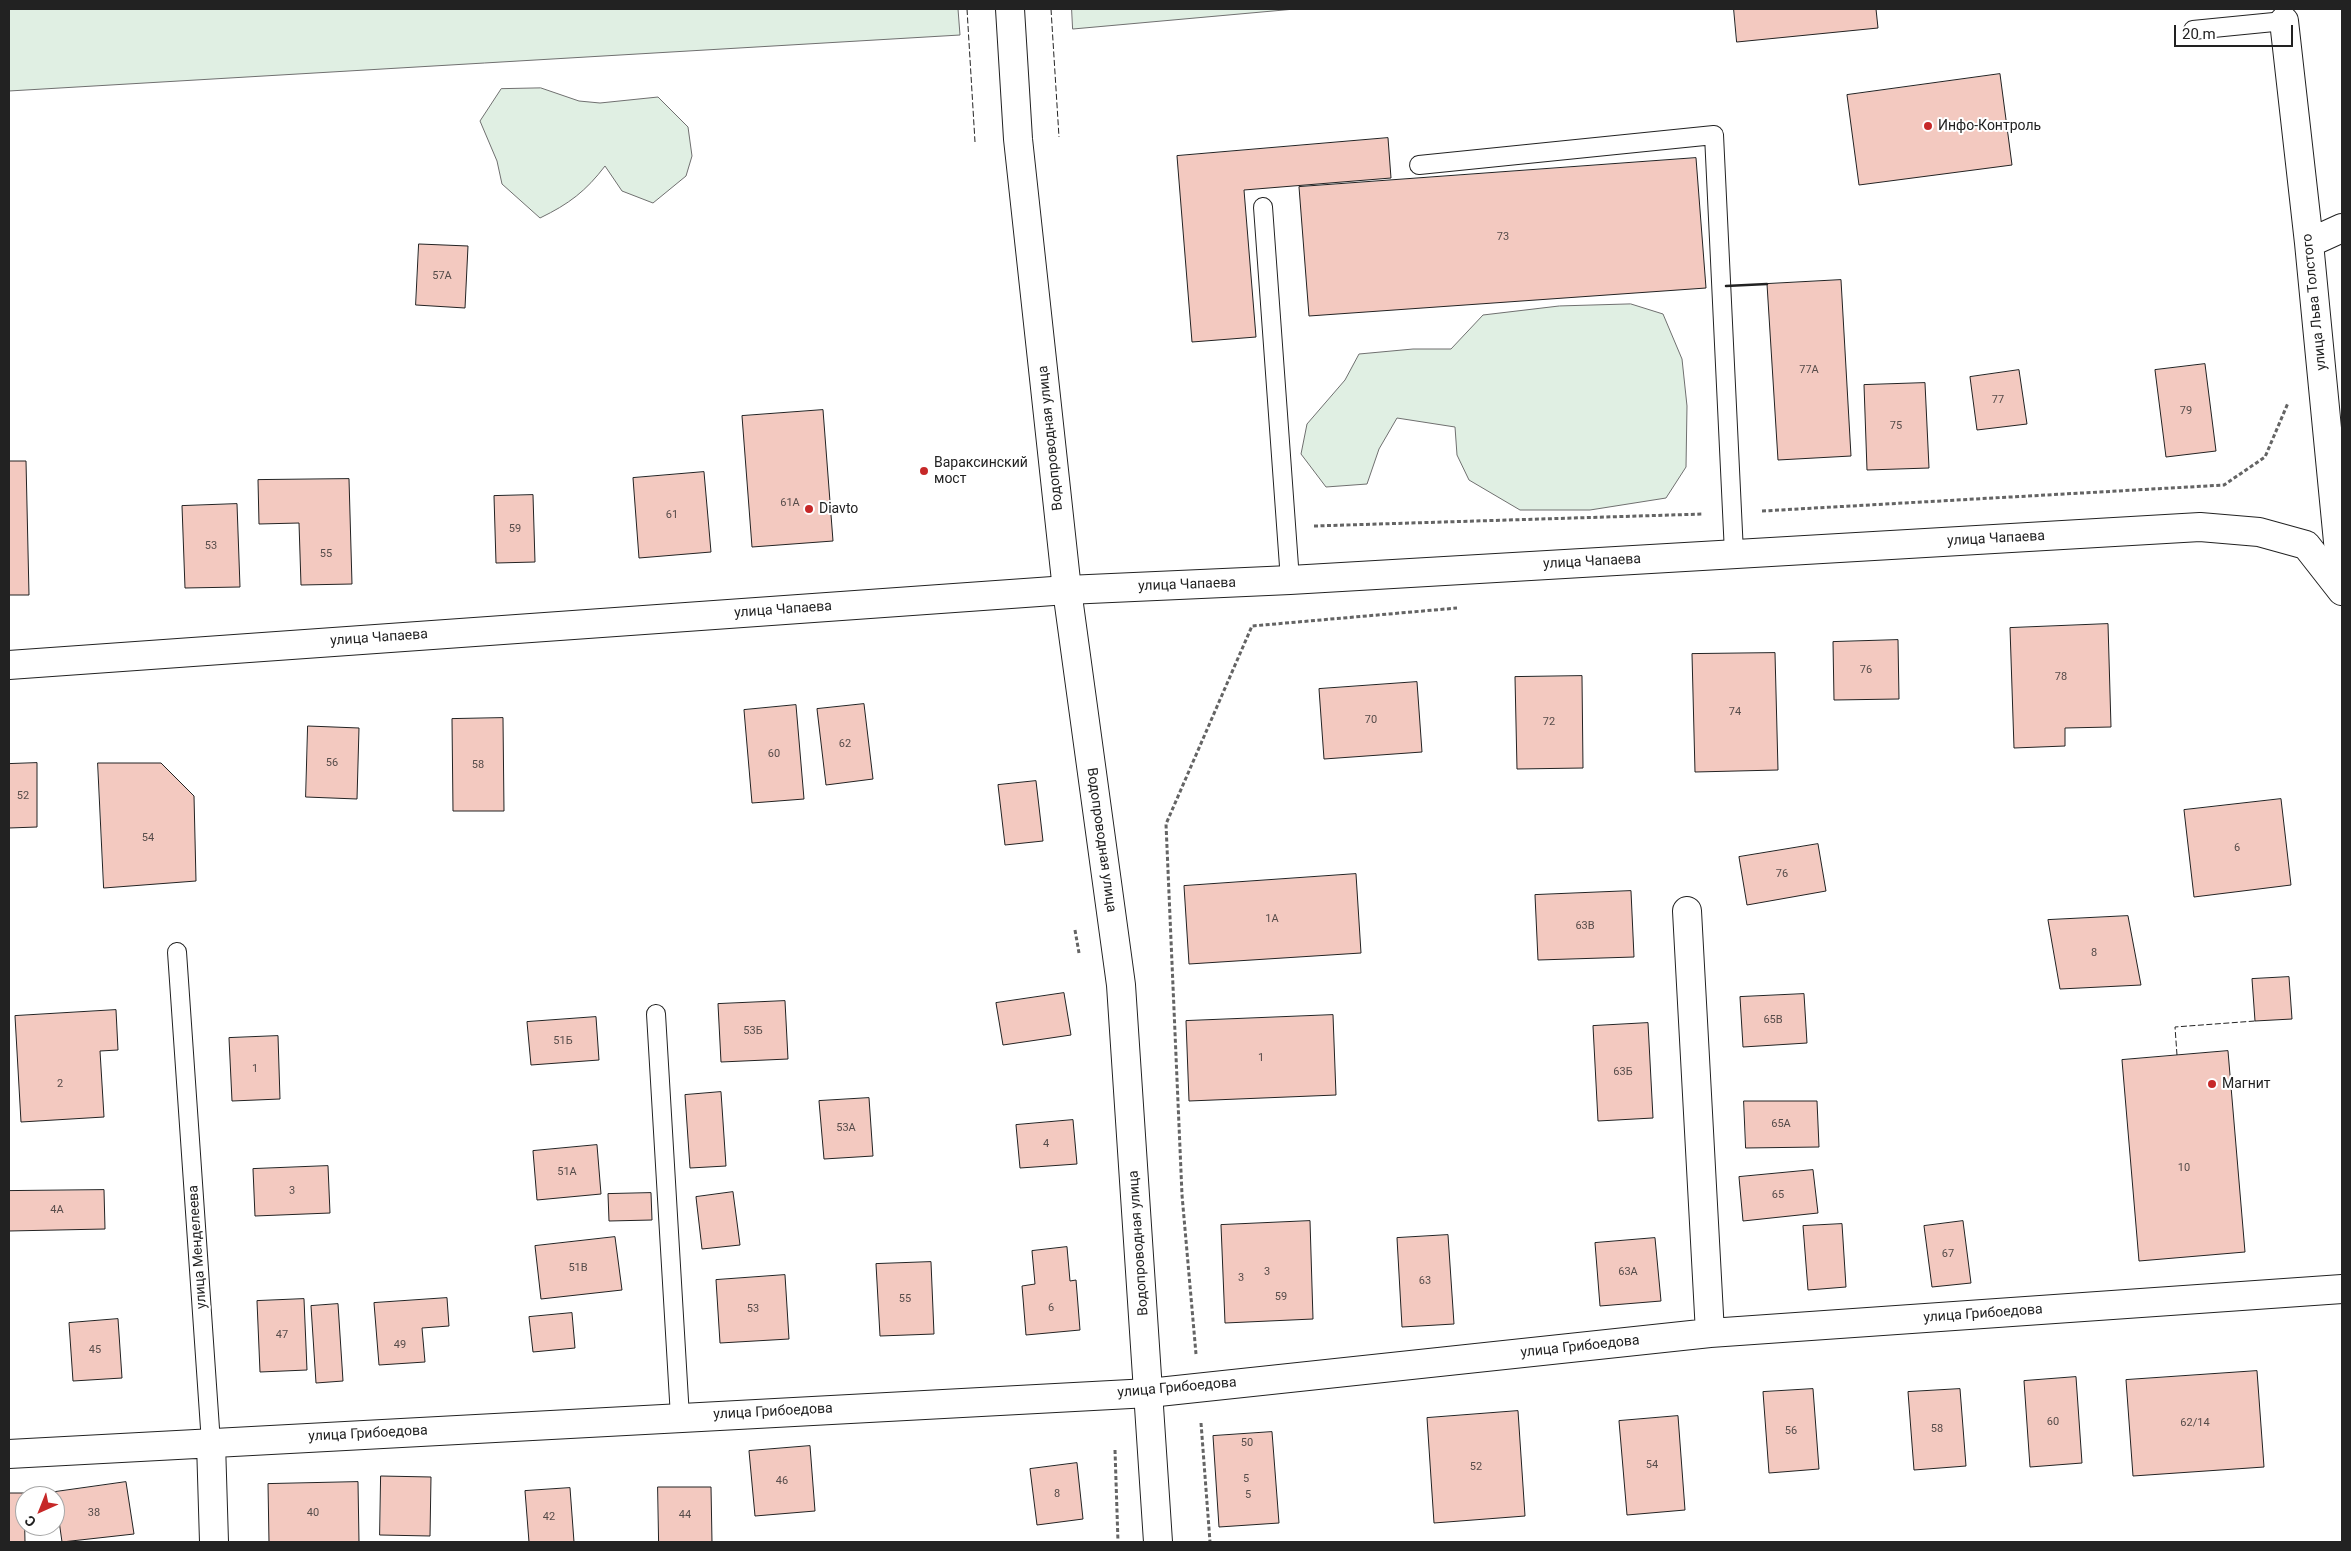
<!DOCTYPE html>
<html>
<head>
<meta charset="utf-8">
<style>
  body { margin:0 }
  #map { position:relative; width:2351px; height:1551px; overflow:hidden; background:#fff; font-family:Roboto,sans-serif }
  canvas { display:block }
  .frame { position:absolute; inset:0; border:10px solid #222; pointer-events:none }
  .north { position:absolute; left:15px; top:1486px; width:50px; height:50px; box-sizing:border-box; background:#fff; border:1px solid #a7a7a7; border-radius:50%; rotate:224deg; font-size:14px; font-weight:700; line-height:20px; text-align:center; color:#222 }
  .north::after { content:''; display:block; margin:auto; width:18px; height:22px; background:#c62828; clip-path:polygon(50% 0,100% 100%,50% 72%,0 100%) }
  .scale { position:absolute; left:2174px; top:25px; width:119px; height:22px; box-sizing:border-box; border:2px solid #222; border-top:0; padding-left:6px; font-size:15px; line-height:18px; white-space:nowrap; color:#222; -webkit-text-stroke:4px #fff; paint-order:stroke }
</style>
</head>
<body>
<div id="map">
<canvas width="2351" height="1551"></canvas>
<div class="frame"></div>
<div class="north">С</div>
<div class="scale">20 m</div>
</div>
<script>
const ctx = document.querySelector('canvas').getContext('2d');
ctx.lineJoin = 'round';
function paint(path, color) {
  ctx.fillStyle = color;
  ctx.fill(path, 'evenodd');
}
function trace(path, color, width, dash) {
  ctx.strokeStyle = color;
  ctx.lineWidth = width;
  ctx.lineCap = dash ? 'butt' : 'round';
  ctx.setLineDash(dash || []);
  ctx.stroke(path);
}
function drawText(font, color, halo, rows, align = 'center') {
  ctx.font = font + ' Roboto,sans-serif';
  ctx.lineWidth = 4;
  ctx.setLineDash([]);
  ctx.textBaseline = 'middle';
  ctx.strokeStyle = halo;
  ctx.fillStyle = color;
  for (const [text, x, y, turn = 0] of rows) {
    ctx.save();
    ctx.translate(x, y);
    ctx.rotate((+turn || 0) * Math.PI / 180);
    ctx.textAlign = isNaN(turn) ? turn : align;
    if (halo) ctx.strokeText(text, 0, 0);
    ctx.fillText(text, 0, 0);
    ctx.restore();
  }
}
const green = new Path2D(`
  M9,9H958L960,35L9,91Z
  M1072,9H1295L1073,29Z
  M541,88L579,101L600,103L658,97L688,127L692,156L686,176L653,203L622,191L605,166C586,191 569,204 540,218L502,184L497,161L480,121L501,89Z
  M1631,304L1663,314L1682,359L1687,406L1686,467L1666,498L1590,510H1520L1469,480L1457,455L1455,427L1397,418L1379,449L1367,484L1326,487L1301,454L1307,424L1345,380L1359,354L1413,349H1451L1483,315L1559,306Z`);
const building = new Path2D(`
  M1734,9H1876L1878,28L1737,42Z
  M2000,74L2012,165L1859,185L1847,95Z
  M1388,138L1391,178L1244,190L1256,337L1192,342L1177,156Z
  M1696,158L1706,288L1309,316L1299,187Z
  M419,244L468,246L465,308L416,305Z
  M1841,280L1851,456L1778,460L1767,284Z
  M2205,364L2216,451L2166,457L2155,370Z
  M2019,370L2027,424L1977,430L1970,377Z
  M1925,383L1929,468L1867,470L1864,385Z
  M823,410L833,541L752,547L742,416Z
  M9,461H26L29,595H9Z
  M704,472L711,552L639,558L633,478Z
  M349,479L352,584L301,585L299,523L259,524L258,480Z
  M533,495L535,562L496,563L494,496Z
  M237,504L240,587L185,588L182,506Z
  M2108,624L2111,727L2065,728V746L2014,748L2010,628Z
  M1898,640L1899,699L1834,700L1833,642Z
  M1775,653L1778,770L1695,772L1692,654Z
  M1582,676L1583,768L1517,769L1515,677Z
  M1417,682L1422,752L1324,759L1319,689Z
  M864,704L873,779L826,785L817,709Z
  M796,705L804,799L752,803L744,710Z
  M503,718L504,811H453L452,719Z
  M308,726L359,728L357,799L306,797Z
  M37,763V827L9,828V764Z
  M98,763H161L194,796L196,881L104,888Z
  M1036,781L1043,841L1005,845L998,785Z
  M2281,799L2291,885L2194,897L2184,810Z
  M1818,844L1826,891L1747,905L1739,857Z
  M1356,874L1361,953L1189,964L1184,886Z
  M1631,891L1634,957L1538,960L1535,895Z
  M2128,916L2141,985L2060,989L2048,920Z
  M2289,977L2292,1019L2255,1021L2252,979Z
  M1064,993L1071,1035L1003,1045L996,1003Z
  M1804,994L1807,1043L1743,1047L1740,997Z
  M785,1001L788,1059L721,1062L718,1004Z
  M116,1010L118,1050L100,1051L104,1117L21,1122L15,1016Z
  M1333,1015L1336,1095L1189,1101L1186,1021Z
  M596,1017L599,1060L531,1065L527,1022Z
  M1648,1023L1653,1118L1598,1121L1593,1026Z
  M278,1036L280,1099L232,1101L229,1038Z
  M2228,1051L2245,1252L2139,1261L2122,1060Z
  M721,1092L726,1166L690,1168L685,1095Z
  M869,1098L873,1156L824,1159L819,1101Z
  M1744,1101H1817L1819,1147L1746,1148Z
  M1073,1120L1077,1164L1020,1168L1016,1125Z
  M597,1145L601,1194L537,1200L533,1151Z
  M328,1166L330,1213L255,1216L253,1169Z
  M1813,1170L1818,1213L1743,1221L1739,1177Z
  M104,1190L105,1229L9,1231V1191Z
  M733,1192L740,1245L702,1249L696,1197Z
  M651,1193L652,1220L609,1221L608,1194Z
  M1310,1221L1313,1319L1225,1323L1221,1225Z
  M1963,1221L1971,1283L1932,1287L1924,1226Z
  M1842,1224L1846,1287L1808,1290L1803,1226Z
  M1448,1235L1454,1324L1402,1327L1397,1238Z
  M615,1237L622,1290L541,1299L535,1246Z
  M1655,1238L1661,1301L1600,1306L1595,1243Z
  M1067,1247L1070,1281L1076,1280L1080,1330L1026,1335L1022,1286L1035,1284L1032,1251Z
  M931,1262L934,1334L880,1336L876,1264Z
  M785,1275L789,1339L720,1343L716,1280Z
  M447,1298L449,1326L422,1328L425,1362L379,1365L374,1303Z
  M304,1299L307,1370L260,1372L257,1301Z
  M338,1304L343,1381L316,1383L311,1306Z
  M572,1313L575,1348L533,1352L529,1317Z
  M118,1319L122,1378L73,1381L69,1323Z
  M2257,1371L2264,1467L2133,1476L2126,1380Z
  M2076,1377L2082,1463L2030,1467L2024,1381Z
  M1813,1389L1819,1469L1769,1473L1763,1392Z
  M1960,1389L1966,1466L1914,1470L1908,1392Z
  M1518,1411L1525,1516L1434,1523L1427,1418Z
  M1678,1416L1685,1510L1627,1515L1619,1421Z
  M1272,1432L1279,1523L1219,1527L1213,1436Z
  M810,1446L815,1511L755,1516L749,1451Z
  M1077,1463L1083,1519L1037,1525L1030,1469Z
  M381,1476L431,1477L430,1536L380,1535Z
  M126,1482L134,1534L62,1542L55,1492Z
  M358,1482L359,1542H269L268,1484Z
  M658,1487H711L712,1542H659Z
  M570,1488L574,1542H529L525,1491Z
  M9,1493H24L25,1542H9Z`);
const path = new Path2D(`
  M1762,511L2224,485L2265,457L2288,403
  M1314,526L1703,514
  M1075,930L1079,953
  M1196,1354L1182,1195L1166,824L1252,626L1457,608
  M1201,1423L1210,1542
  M1115,1450L1118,1542`);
const lane = new Path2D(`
  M2193,30L2284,21
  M1419,165L1714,135L1734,553
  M1263,207L1290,580
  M177,952L211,1443
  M656,1014L680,1417`);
const street = new Path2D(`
  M2284,21L2309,243L2342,583
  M2309,243L2342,228
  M9,665L1067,590
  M1687,911L1710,1333
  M211,1443L214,1542
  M9,1454L1149,1393L1710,1333L2342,1289`);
const secondary = new Path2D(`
  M1067,590L1290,580L2200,527L2259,532L2306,545L2342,591`);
const primary = new Path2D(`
  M1010,9L1018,139L1067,590L1121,985L1158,1542`);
const fence = new Path2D(`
  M967,9L975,142
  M1051,9L1059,137
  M2177,1055L2175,1027L2255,1021`);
const wall = new Path2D(`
  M1726,286L1767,284`);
const markers = [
  [1928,126,5,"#c62828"],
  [924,471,5,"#c62828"],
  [809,509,5,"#c62828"],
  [2212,1084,5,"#c62828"]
];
const numberNames = [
  ["73",1503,237],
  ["57А",442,276],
  ["77А",1809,370],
  ["77",1998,400],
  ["79",2186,411],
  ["75",1896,426],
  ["61А",790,503],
  ["61",672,515],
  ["59",515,529],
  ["53",211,546],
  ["55",326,554],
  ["76",1866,670],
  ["78",2061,677],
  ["74",1735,712],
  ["70",1371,720],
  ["72",1549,722],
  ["62",845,744],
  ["60",774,754],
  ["56",332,763],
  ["58",478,765],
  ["52",23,796],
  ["54",148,838],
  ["6",2237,848],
  ["76",1782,874],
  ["1А",1272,919],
  ["63В",1585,926],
  ["8",2094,953],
  ["65В",1773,1020],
  ["53Б",753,1031],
  ["51Б",563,1041],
  ["1",1261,1058],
  ["1",255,1069],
  ["63Б",1623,1072],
  ["2",60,1084],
  ["65А",1781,1124],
  ["53А",846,1128],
  ["4",1046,1144],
  ["10",2184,1168],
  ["51А",567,1172],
  ["3",292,1191],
  ["65",1778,1195],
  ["4А",57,1210],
  ["67",1948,1254],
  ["51В",578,1268],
  ["3",1267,1272],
  ["63А",1628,1272],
  ["3",1241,1278],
  ["63",1425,1281],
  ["59",1281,1297],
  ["55",905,1299],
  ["6",1051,1308],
  ["53",753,1309],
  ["47",282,1335],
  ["49",400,1345],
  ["45",95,1350],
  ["60",2053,1422],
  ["62/14",2195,1423],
  ["58",1937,1429],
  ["56",1791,1431],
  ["50",1247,1443],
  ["54",1652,1465],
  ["52",1476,1467],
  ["5",1246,1479],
  ["46",782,1481],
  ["8",1057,1494],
  ["5",1248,1495],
  ["38",94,1513],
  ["40",313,1513],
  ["44",685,1515],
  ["42",549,1517]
];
const poiNames = [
  ["Инфо-Контроль",1938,126],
  ["Вараксинский",934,463],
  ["мост",934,479],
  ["Diavto",819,509],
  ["Магнит",2222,1084]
];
const streetNames = [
  ["улица Льва Толстого",2315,302,-96],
  ["Водопроводная улица",1051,438,-96],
  ["улица Чапаева",1996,539,-3],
  ["улица Чапаева",1592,562,-3],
  ["улица Чапаева",1187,585,-2],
  ["улица Чапаева",783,610,-4],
  ["улица Чапаева",379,638,-4],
  ["Водопроводная улица",1101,840,82],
  ["Водопроводная улица",1139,1243,-94],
  ["улица Менделеева",198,1247,-94],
  ["улица Грибоедова",1983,1314,-4],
  ["улица Грибоедова",1580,1347,-6],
  ["улица Грибоедова",1177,1388,-5],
  ["улица Грибоедова",773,1412,-3],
  ["улица Грибоедова",368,1434,-3]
];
paint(green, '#e0efe3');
trace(green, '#6f6f6f', 1);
paint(building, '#f3c9c0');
trace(building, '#222', 1);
trace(lane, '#222', 20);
trace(street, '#222', 30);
trace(secondary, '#222', 30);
trace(primary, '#222', 30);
trace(path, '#646464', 3, [4, 2.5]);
trace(lane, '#fff', 18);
trace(street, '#fff', 28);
trace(secondary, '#fff', 28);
trace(primary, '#fff', 28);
trace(fence, '#222', 1, [6, 2.5]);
trace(wall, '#222', 2.5);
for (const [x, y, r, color] of markers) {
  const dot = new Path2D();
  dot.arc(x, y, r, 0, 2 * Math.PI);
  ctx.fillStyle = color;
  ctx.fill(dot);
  trace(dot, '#fff', 2);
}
drawText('11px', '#564c4a', null, numberNames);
drawText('14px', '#222', '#fff', poiNames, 'left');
drawText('14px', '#222', '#fff', streetNames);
</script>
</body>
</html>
